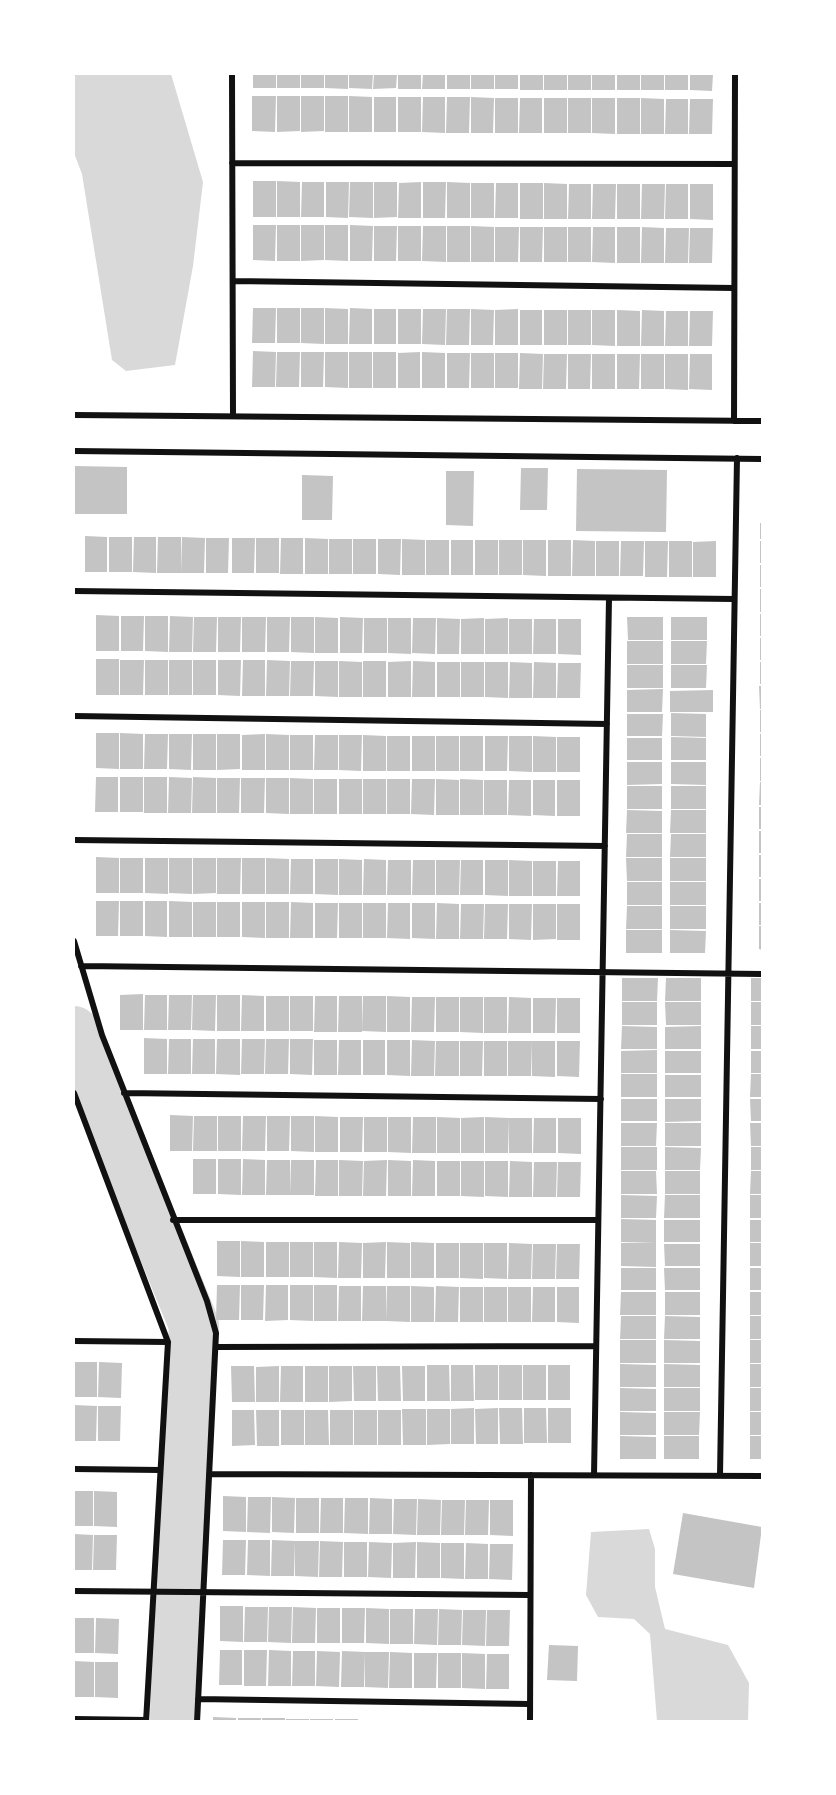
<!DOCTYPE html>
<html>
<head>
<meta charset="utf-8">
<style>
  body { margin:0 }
  #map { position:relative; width:836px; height:1795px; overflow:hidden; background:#fff; font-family:"DejaVu Sans",sans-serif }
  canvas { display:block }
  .frame { position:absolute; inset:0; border:75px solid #fff; pointer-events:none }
</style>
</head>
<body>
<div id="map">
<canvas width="836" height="1795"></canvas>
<div class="frame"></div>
</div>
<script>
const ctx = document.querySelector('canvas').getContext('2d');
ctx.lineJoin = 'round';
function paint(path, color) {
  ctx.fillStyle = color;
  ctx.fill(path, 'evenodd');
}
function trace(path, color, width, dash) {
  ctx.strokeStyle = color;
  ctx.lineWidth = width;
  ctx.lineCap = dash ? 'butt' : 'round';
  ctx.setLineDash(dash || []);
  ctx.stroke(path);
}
const water = new Path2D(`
  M74,74H171L203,182L193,266L175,365L126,371L112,360L82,174L74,153Z
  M649,1529L655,1549V1587L665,1629L728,1645L749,1683L748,1721H657L650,1634L634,1619L598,1617L586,1595L591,1532Z`);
const river = new Path2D(`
  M74,1031L194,1325L177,1596L175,1722`);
const building = new Path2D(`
  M253,74H276V88H253Z
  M277,74H300V88H277Z
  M301,74H324V88H301Z
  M325,74H348V89L325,88Z
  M349,74H373L372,89L349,88Z
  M374,74H397L396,88L373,89Z
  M398,74H421V89H398Z
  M423,74H445V89H422Z
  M447,74H470V89H447Z
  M471,74H494V89H471Z
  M495,74H518V89H495Z
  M520,74H543V90H520Z
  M544,74H567V90H544Z
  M568,74H591V90H568Z
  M592,74H615V90H592Z
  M617,74H640V90H617Z
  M641,74H664V90H641Z
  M665,74H688V90H665Z
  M690,74H713L712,91L690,90Z
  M252,96H276L275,132L252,131Z
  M277,96H300V131L277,132Z
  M301,96H324V131L301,132Z
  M325,96H348V132H325Z
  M349,96L372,97V132H349Z
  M374,97H396V132H374Z
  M398,97H421V132H398Z
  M423,97H445V133L422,132Z
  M447,97H470L469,133H446Z
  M471,97L494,98L493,133H471Z
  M495,98H518V133H495Z
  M520,98H542V133H519Z
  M544,98H567V133H544Z
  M568,98H591V133H568Z
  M592,98H615V134L592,133Z
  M617,98H640V134H617Z
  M641,98L664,99V134H641Z
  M666,99H688V134H665Z
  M690,99H713L712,134H689Z
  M253,181H276V217H253Z
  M277,181L300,182V217H277Z
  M302,182H324V217H301Z
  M326,182H349L348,218L326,217Z
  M350,182H373V218L349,217Z
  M374,182H397V217L374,218Z
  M421,182V218H398L399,183Z
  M423,182H446L445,218H423Z
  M447,182L470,183V218H447Z
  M471,183H494V218H471Z
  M496,183H518V218H495Z
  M520,183H543V219H520Z
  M544,183L567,184V219H544Z
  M569,184H591V219H568Z
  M593,184H616L615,219H592Z
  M617,184H640V219H617Z
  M642,184H665L664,219H641Z
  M666,184H688V219H665Z
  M690,184H713V220L690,219Z
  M253,225H276L275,261L253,260Z
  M277,225H300V261H277Z
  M301,225H324V260L301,261Z
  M325,225H348V261L325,260Z
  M350,225L373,226L372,261H350Z
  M374,226H397L396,261H374Z
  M398,226H421V261H398Z
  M423,226H446V262L422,261Z
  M447,226H470V262H447Z
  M471,226L494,227V262H471Z
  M495,227H519L518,262H495Z
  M520,227H543L542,262H520Z
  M544,227H567V262H544Z
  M568,227H591V262H568Z
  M593,227H615V263L592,262Z
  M617,227H640V263H617Z
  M642,227L664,228V263H641Z
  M666,228H689L688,263H665Z
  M690,228H713L712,263H689Z
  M253,308H276L275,343H252Z
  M277,308H300V343H277Z
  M301,308H324V344L301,343Z
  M325,308L348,309V344H325Z
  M350,308L372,309V344H349Z
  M374,309H396V344H374Z
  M398,309H421V344H398Z
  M423,309H446L445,345L422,344Z
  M447,309H470L469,345H446Z
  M471,309L494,310L493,345H471Z
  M518,309V345H495V310Z
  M520,310H542V345H520Z
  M544,310H567V345H544Z
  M568,310H591V345H568Z
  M592,310H615V346L592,345Z
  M617,310L640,311V346H617Z
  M642,310L664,311V346H641Z
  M666,311H688V346H665Z
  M690,311H713L712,346H689Z
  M253,351L276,352L275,387H252Z
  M277,352H300L299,387H276Z
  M301,352H324L323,387H301Z
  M325,352H348V388L325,387Z
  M349,352H372V388H349Z
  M373,352H396V388H373Z
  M420,352V388H398V353Z
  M422,352L445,353V388H422Z
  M447,353H470L469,388H447Z
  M471,353H494V388H471Z
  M495,353H518V388H495Z
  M520,353L543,354L542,389H519Z
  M544,354H567L566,389H543Z
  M568,354H591L590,389H568Z
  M592,354H615V389H592Z
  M617,354H640L639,389H617Z
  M641,354H664V389H641Z
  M665,354H688V390L665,389Z
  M690,354H712V390L689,389Z
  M74,466L127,467V514H74Z
  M521,468H548L547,510H520Z
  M577,469L667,470L666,532L576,531Z
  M446,471H474L473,526L446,525Z
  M302,475L333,476L332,520H302Z
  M760,523H762V539H760Z
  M85,536L107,537V572H85Z
  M109,537H132V572H109Z
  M134,537H156V573L133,572Z
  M158,537H181V573H157Z
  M182,537L205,538L204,573H181Z
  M206,538H229L228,573H206Z
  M232,538H255L254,573H232Z
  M256,538H279V573H256Z
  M281,538H303V574H280Z
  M305,538L328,539V574H305Z
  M329,539H352V574H329Z
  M353,539H376V574H353Z
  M378,539H401L400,575L378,574Z
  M402,539L425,540V575H402Z
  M426,540H449V575H426Z
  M451,540H473V575H451Z
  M475,540H498V575H475Z
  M499,540H522V575H499Z
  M523,540H546V576L523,575Z
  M548,540H571V576H548Z
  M573,540L595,541V576H572Z
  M596,541H619V576H596Z
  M621,541H644L643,576H620Z
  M645,541H668L667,577H645Z
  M669,541H692V577H669Z
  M716,541V577H693V542Z
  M760,541H762V563H760Z
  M760,565H762V587H760Z
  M760,589H762V612H760Z
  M760,614H762V636H760Z
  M96,615L119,616V651H96Z
  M121,616H144L143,651H121Z
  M145,616H168V652L145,651Z
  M170,616L193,617L192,652H169Z
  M194,617H217L216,652H193Z
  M218,617H241L240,652H218Z
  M242,617H266L265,652H242Z
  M267,617H290L289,652H267Z
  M291,617H314V653L291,652Z
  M315,617L338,618V653H315Z
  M340,617L363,618L362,653H340Z
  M627,617H663V640H628Z
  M671,617H707V640H671Z
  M364,618H387V653H364Z
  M388,618H411V654L388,653Z
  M413,618H436L435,654L412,653Z
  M437,618L460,619L459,654H437Z
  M484,618V654H461V619Z
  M508,618V654H485V619Z
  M509,619H532V654H509Z
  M534,619H556V654H533Z
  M558,619H581V655L558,654Z
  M760,638H762V660H760Z
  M627,641H663V664H627Z
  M671,641H707L706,664H671Z
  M96,659H119V695H96Z
  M120,660H144L143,695H120Z
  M145,660H168V695H145Z
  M169,660H192V695H169Z
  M193,660H216V695H193Z
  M218,660H241L240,696L218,695Z
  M243,660H265V696H242Z
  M267,660L290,661L289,696H266Z
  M291,661H314L313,696H290Z
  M315,661H338V697L315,696Z
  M339,661L362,662V697H339Z
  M363,661H386V697H363Z
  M411,661V697H388V662Z
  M413,661L435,662V697H412Z
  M437,662H460V697H437Z
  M461,662H484V697H461Z
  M485,662H508V698L485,697Z
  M510,662L532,663V698H509Z
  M534,662L556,663V698H533Z
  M760,662H762V684H760Z
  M558,663H581L580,698H557Z
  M627,665H663V688H627Z
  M671,665H707L706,688H671Z
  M759,686H762V709H760Z
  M663,689L662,712H627V690Z
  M713,690V712H670V691Z
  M760,710H762V733L760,732Z
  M671,713L706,714V737L671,736Z
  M627,714H663L662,736H627Z
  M96,733H119V769L96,768Z
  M120,733L143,734V769H120Z
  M145,734H168L167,769H144Z
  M169,734H192L191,770L169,769Z
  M193,734H216V770H193Z
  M217,734H240V769L217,770Z
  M265,734V770H242V735Z
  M266,734L289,735V770H266Z
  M760,734H762V756H760Z
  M290,735H313V770H290Z
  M315,735H338V770H314Z
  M339,735H362L361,771L339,770Z
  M363,735L386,736V771H363Z
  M387,736H410V771H387Z
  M412,736H435V771H412Z
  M436,736H459V771H436Z
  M460,736H483V771H460Z
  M485,736H508L507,771H485Z
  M509,736H532V772L509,771Z
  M533,736L556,737V772H533Z
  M557,737H580V772H557Z
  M671,737L706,738V760H671Z
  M627,738H662V760H627Z
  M760,758H762V781H760Z
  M627,762H662V784L627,785Z
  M671,762H706V785L671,784Z
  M96,777H118V812H95Z
  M120,777H143V812H120Z
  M144,777H167V813H144Z
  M169,777L192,778L191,813H168Z
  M193,777L216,778V813H192Z
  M217,778H240L239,813H217Z
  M241,778H265L264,813H241Z
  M266,778H289V814L266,813Z
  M290,778L313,779V814H290Z
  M314,779H337V814H314Z
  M339,779H362V814H339Z
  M363,779H386V814H363Z
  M387,779H410V814H387Z
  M412,779H435L434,815L411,814Z
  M436,779L459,780V815H436Z
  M460,779L483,780V815H460Z
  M484,780H507V815H484Z
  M509,780H531V816L508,815Z
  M533,780H555V816L533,815Z
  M557,780H580V816H557Z
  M760,782H762V805H759Z
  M627,786H662V809H627Z
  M671,786H706V809H671Z
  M759,807H762V829H759Z
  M627,810L662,811V833H626Z
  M671,810H706V833H670Z
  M759,831H762V853H759Z
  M627,834H662V857H626Z
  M671,834H706V857H670Z
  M759,855H762V877H759Z
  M96,857L119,858V893H96Z
  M120,858H143V893H120Z
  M145,858H168V894L145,893Z
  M169,858H192V894L169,893Z
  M193,858H216V893L193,894Z
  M217,858H241L240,894H217Z
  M242,858H265V894H242Z
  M266,858L289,859V894H266Z
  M626,858H662V881H627Z
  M670,858H706V881H670Z
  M291,859H313V894H290Z
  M315,859H338V895L315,894Z
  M339,859L362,860V895H339Z
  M364,859L386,860V895H363Z
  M388,860H411V895H387Z
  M413,860H435V895H412Z
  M436,860H460L459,895H436Z
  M461,860H483V895H460Z
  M485,860H508V896L485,895Z
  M509,860L532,861V896H509Z
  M533,861H556V896H533Z
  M558,861H580V896H557Z
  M759,879H762V901H759Z
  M627,882H662V905H627Z
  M670,882H706V905H670Z
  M96,901H119L118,936H96Z
  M120,901H143V936H120Z
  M145,901H167V937L145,936Z
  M169,901L192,902V937H169Z
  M193,902H216V937H193Z
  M217,902H240V937H217Z
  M242,902H265V938L242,937Z
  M266,902H289V938H266Z
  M291,902L313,903V938H290Z
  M315,903H338L337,938H315Z
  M339,903H362V938H339Z
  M363,903H386V938H363Z
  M388,903H410V939L387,938Z
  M412,903H435V939L412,938Z
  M437,903L459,904V939H436Z
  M759,903H762V925H759Z
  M461,904H484L483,939H460Z
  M485,904H508L507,939H484Z
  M509,904H532L531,940L509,939Z
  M533,904H556V939L533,940Z
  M557,904H580V940H557Z
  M627,906H662V929H626Z
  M670,906H706V929H670Z
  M759,926H762V950L759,949Z
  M626,930H662V953H626Z
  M670,930L706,931L705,953H670Z
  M622,978H658L657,1001H622Z
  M666,978H701V1001H665Z
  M751,978H762V1001H751Z
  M143,994V1030H120V995Z
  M145,995H167V1030H144Z
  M169,995H192L191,1030H168Z
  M193,995H216L215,1031L192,1030Z
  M217,995H240V1031H217Z
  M242,995L264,996V1031H241Z
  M266,996H289V1031H266Z
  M290,996H313V1031H290Z
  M315,996H337V1032H314Z
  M339,996H362V1032H338Z
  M363,996H386V1032L362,1031Z
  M387,996L410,997V1032H387Z
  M412,997H435L434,1032H411Z
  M436,997H459V1032H436Z
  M460,997H483V1033L460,1032Z
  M484,997H507V1033H484Z
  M509,997L531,998V1033H508Z
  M533,998H556L555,1033H533Z
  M557,998H580V1033H557Z
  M622,1002H657V1025H622Z
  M665,1002H701V1025H666Z
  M751,1002H762V1025H751Z
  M622,1026L657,1027V1049H621Z
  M701,1026V1049H665V1027Z
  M751,1026H762V1049H751Z
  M144,1038L167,1039V1074H144Z
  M169,1039H191V1074H168Z
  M193,1039H215V1074H192Z
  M217,1039H240V1075L216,1074Z
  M242,1039H265L264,1074H241Z
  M266,1039H289L288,1074H265Z
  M290,1039H313L312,1075L290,1074Z
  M314,1040H337V1075H314Z
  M339,1040H361V1075H338Z
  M363,1040H385V1075H363Z
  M387,1040H410V1076L387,1075Z
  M412,1040L435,1041L434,1076H411Z
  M436,1041H459V1076H435Z
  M460,1041H483L482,1076H460Z
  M484,1041H507V1076H484Z
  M508,1041H532L531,1076H508Z
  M532,1041H555V1077L532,1076Z
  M557,1041H580L579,1077L557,1076Z
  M657,1050V1073H621V1051Z
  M665,1051H701V1073H665Z
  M751,1051H762V1073H751Z
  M621,1074H657V1097H621Z
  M751,1074H762V1097H750Z
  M665,1075H701V1097H665Z
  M621,1099H657V1121H621Z
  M665,1099H701V1121L665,1122Z
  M750,1099H762V1121H751Z
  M170,1115L193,1116L192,1151H170Z
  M194,1116H217V1151H193Z
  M218,1116H241V1151H218Z
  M243,1116H266L265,1151H242Z
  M267,1116H290L289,1151H267Z
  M291,1116H314V1152L291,1151Z
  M315,1116L338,1117V1152H315Z
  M340,1117H363L362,1152H340Z
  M364,1117H387V1152H364Z
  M388,1117H411V1153L388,1152Z
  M413,1117H436V1153H412Z
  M437,1117L460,1118V1153H437Z
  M484,1117V1153H461V1118Z
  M485,1117L509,1118L508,1153H485Z
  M509,1118H532V1153H509Z
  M534,1118H556V1153H533Z
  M558,1118H581V1154L558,1153Z
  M621,1123H657L656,1146H621Z
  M665,1123H701V1146H665Z
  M750,1123H762V1146H751Z
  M621,1147H657V1170H621Z
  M665,1147L701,1148L700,1170H665Z
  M751,1147H762V1170H751Z
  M193,1159H216V1194H193Z
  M218,1159H241V1195L218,1194Z
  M243,1159L265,1160V1195H242Z
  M267,1160H290V1195H266Z
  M291,1160H314V1195H290Z
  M316,1160H338V1196H315Z
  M339,1160L363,1161L362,1196H339Z
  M387,1160L386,1196H363L364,1161Z
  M388,1160L411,1161V1196H388Z
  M413,1160L435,1161V1196H412Z
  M437,1161H460V1196H437Z
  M461,1161H484V1197L461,1196Z
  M485,1161H508V1197L485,1196Z
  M510,1161L532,1162V1197H509Z
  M534,1162H557L556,1197H533Z
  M558,1162H581L580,1197H557Z
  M621,1171H656L657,1194H621Z
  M665,1171H700V1194H665Z
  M751,1171H762V1194H750Z
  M621,1195L657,1196L656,1218H621Z
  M665,1195H700V1218H664Z
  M750,1195H762V1218H750Z
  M621,1219L656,1220V1243L621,1242Z
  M664,1220H700V1242H664Z
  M750,1220H762V1242H750Z
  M217,1241H240V1277L217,1276Z
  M241,1241L264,1242V1277H241Z
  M266,1242H289V1277H266Z
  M290,1242H313V1277H290Z
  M314,1242H337V1278L314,1277Z
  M339,1242L362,1243L361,1278H338Z
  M386,1242L385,1278H363V1243Z
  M387,1242L410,1243V1278H387Z
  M411,1242L434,1243V1278H411Z
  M436,1243H459V1278H436Z
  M460,1243H483V1279L460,1278Z
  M484,1243H507V1279L484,1278Z
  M509,1243L532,1244L531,1279H508Z
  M621,1243H656V1267L621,1266Z
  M750,1243H762V1266H750Z
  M533,1244H556L555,1279H532Z
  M557,1244H580L579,1279H556Z
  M664,1244H700V1266H665Z
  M621,1268H656V1290H621Z
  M664,1268H700V1290H665Z
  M750,1268H762V1290H750Z
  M217,1285H240L239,1320H216Z
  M241,1285H264L263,1320H241Z
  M266,1285H288V1320L265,1321Z
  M290,1285H313V1321L290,1320Z
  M314,1285H337V1321H314Z
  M339,1286H361V1321H338Z
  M363,1286H386V1321H362Z
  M387,1286H410V1322L386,1321Z
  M411,1286L434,1287V1322H411Z
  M436,1286L459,1287L458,1322H435Z
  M460,1287H483V1322H460Z
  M484,1287H507V1322H484Z
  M508,1287H531V1322H508Z
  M533,1287H555V1322H532Z
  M557,1287H579V1323L557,1322Z
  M621,1292H656V1315H620Z
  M665,1292H700V1315H665Z
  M750,1292H762V1315H750Z
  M621,1316H656V1339H620Z
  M665,1316L700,1317V1339H664Z
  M750,1316H762V1339H750Z
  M620,1340H656V1363H620Z
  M664,1340L700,1341V1363H664Z
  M750,1340H762V1363H750Z
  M75,1362H97V1397H74Z
  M99,1362L122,1363L121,1398L98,1397Z
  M620,1364L656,1365V1387H620Z
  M664,1364L700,1365V1387H664Z
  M750,1364H762V1387H750Z
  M427,1365H449L450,1401H427Z
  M451,1365H473L474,1401H451Z
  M475,1365H498V1400H475Z
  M499,1365H522V1400H499Z
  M523,1365H546V1400H523Z
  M548,1365H570V1400H548Z
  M231,1366H254L255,1402H232Z
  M279,1366V1402H256V1367Z
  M281,1366H303V1402H280Z
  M305,1366H328V1402H305Z
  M329,1366H352V1401L329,1402Z
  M353,1366H376V1401H354Z
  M377,1366H400L401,1401H378Z
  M402,1366H425V1401H403Z
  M620,1388L656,1389V1411H620Z
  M664,1388H700V1411H664Z
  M750,1388H762V1411H750Z
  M74,1405L97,1406L96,1441H74Z
  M98,1406H121L120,1441H98Z
  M474,1408V1444H451V1409Z
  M498,1408V1444H476L475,1409Z
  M499,1408H522L523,1444H500Z
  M524,1408H546L547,1443H524Z
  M548,1408H571V1443H548Z
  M402,1409H426V1445H403Z
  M427,1409H450V1444L427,1445Z
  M232,1410H254L255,1445L232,1446Z
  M256,1410H279V1446H257Z
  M281,1410H304V1445H281Z
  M305,1410H328L329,1445H305Z
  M330,1410H353V1445H330Z
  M354,1410H377V1445H354Z
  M378,1410H401V1445H378Z
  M620,1412L656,1413V1435H620Z
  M664,1412H700L699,1435H664Z
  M750,1412H762V1435H750Z
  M620,1436L656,1437V1459H620Z
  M664,1436H699V1459H664Z
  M750,1436H762V1459H750Z
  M74,1491H93V1526H74Z
  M94,1491L117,1492V1527L94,1526Z
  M223,1496L246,1497V1532L223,1531Z
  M248,1497H271L270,1533L247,1532Z
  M272,1497L295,1498L294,1533L272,1532Z
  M296,1498H319V1533H296Z
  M321,1498H343V1533H320Z
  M345,1498H368V1534L344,1533Z
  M370,1498L392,1499V1534H369Z
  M394,1499H417L416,1535L393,1534Z
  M418,1499L441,1500L440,1535H417Z
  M442,1500H465L464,1535H441Z
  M466,1500H489L488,1535H465Z
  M490,1500H513V1536L490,1535Z
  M683,1513L762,1527L754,1588L673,1574Z
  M74,1534L93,1535L92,1570H74Z
  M94,1535H117L116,1570H93Z
  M223,1540H246L245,1575H222Z
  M248,1540H270V1576L247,1575Z
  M272,1540L295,1541L294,1576H271Z
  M295,1541H319L318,1577L295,1576Z
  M320,1541L343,1542L342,1577H319Z
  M344,1542H367V1577H344Z
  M369,1542L392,1543L391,1578L368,1577Z
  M416,1542L415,1578H393V1543Z
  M417,1542L440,1543V1578H417Z
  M441,1543H464V1579L441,1578Z
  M466,1543L488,1544V1579H465Z
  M490,1544H513L512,1580L489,1579Z
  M220,1606H243V1642L220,1641Z
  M245,1607H268L267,1642H244Z
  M269,1607H292L291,1643L268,1642Z
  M293,1607L316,1608L315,1643H292Z
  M317,1608H340V1643H317Z
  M342,1608H365L364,1643H342Z
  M366,1608L389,1609V1644L366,1643Z
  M390,1609H413V1644H390Z
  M415,1609H438L437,1645L414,1644Z
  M439,1609L462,1610L461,1645H438Z
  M463,1610H486L485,1646L462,1645Z
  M487,1610H510L509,1646H486Z
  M74,1618H94V1653H74Z
  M96,1618L119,1619L118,1654L95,1653Z
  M549,1645L578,1646L577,1681L547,1680Z
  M220,1650H242V1685H219Z
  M244,1650H267L266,1686H244Z
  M269,1650L291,1651V1686H268Z
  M293,1651H315V1686H292Z
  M317,1651L340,1652L339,1687L316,1686Z
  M342,1651L365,1652L364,1687H341Z
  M365,1652H389L388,1688L365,1687Z
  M390,1652L412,1653V1688H389Z
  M414,1653H437L436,1688H414Z
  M438,1653H461V1688H438Z
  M462,1653L485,1654V1689L462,1688Z
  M487,1654H509V1689H486Z
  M74,1661L94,1662V1697H74Z
  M95,1662H118V1698L95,1697Z
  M213,1717L236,1718V1722H213Z
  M238,1718H261V1722H238Z
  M262,1718H285V1722H262Z
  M286,1719H309V1722H286Z
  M310,1719H333V1722H310Z
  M335,1719H358V1722H335Z`);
const minor = new Path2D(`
  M232,74L233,416
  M232,163L734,164
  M233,281L734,288
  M74,415L762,421
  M734,421L735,74
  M74,451L762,459
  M74,591L734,599
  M74,716L607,724
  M74,840L605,846
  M74,941L102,1035L207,1301L216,1333L197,1722
  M81,966L762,974
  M74,1093L168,1342L146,1722
  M124,1093L601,1099
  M173,1220H598
  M74,1341L168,1342
  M217,1347L596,1346
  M74,1469L160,1470
  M209,1474L762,1476
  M594,1475L609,598
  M720,1475L737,458
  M74,1591L530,1595
  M198,1699L529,1704
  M74,1719L146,1720
  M530,1722L531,1475`);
paint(water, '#d9d9d9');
trace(river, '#d9d9d9', 50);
paint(building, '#c4c4c4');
trace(minor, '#111', 6);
</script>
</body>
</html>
